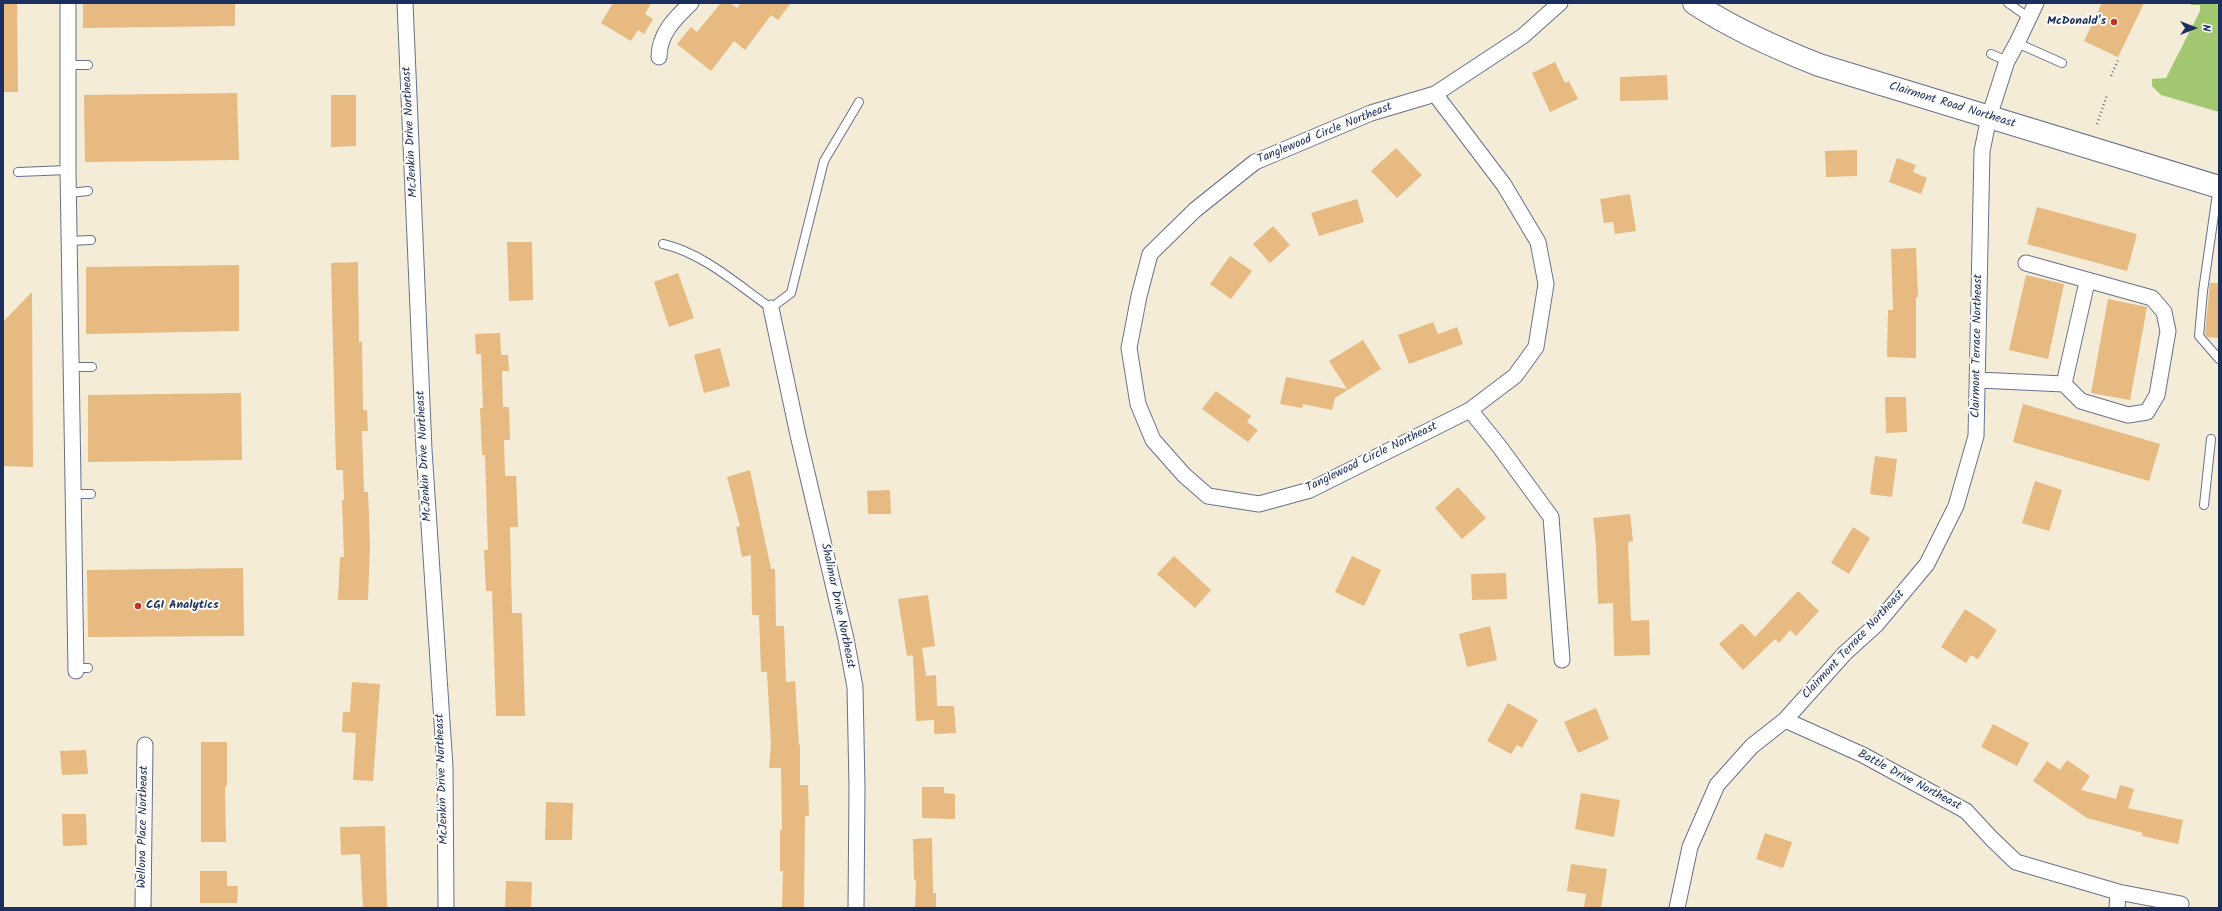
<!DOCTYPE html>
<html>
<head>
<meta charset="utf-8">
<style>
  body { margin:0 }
  #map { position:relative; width:2222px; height:911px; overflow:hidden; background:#f5ecd8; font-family:Kalam,sans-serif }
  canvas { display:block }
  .frame { position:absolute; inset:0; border:4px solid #1b2f5e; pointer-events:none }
  .north { position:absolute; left:2174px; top:8px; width:40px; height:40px; -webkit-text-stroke:3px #fdfcf7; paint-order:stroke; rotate:90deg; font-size:11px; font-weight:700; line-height:16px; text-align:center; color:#1b2f5e }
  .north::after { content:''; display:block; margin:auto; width:14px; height:18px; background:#1b2f5e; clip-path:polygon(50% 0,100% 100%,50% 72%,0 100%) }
</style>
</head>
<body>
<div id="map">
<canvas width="2222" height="911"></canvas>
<div class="frame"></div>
<div class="north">N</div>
</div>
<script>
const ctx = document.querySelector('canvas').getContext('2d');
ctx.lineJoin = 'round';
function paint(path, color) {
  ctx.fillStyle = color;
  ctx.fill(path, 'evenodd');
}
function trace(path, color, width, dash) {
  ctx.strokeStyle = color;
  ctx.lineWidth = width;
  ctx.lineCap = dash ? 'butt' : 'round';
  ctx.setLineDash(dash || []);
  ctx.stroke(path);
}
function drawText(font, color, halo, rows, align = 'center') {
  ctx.font = font + ' Kalam,sans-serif';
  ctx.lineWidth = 4;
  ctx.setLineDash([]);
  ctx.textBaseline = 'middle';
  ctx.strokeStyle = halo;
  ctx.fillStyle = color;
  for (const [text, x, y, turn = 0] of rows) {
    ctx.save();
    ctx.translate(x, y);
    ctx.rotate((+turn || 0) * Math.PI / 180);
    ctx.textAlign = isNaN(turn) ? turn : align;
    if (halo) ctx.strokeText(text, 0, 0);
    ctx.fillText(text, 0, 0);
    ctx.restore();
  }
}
const green = new Path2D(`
  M2189,3H2216L2219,6V112L2161,95L2152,86V79L2166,78L2200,11V5H2191Z`);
const building = new Path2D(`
  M3,3H17L18,92H3Z
  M83,3H235V26L83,28Z
  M613,3H651L645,14L653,19L644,34L638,30L631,41L601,23Z
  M721,3H730L737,8L741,3H791L778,20L771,15L745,50L734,41L711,71L677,44L691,27L697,32Z
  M2102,3H2144L2118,57L2084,41Z
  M1555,62L1565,83L1569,81L1578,99L1550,112L1532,73Z
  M1667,75L1668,100L1620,101V77Z
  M237,93L239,160L85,162L84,95Z
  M331,95H356V146L331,147Z
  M1396,148L1422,175L1397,198L1371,171Z
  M1857,150V176L1826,177L1825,151Z
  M1897,158L1916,165L1913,172L1927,178L1921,194L1889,182Z
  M1630,194L1636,231L1615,234L1613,222L1604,223L1600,199Z
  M1357,199L1364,222L1319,236L1311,213Z
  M2037,207L2137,234L2127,271L2027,244Z
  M1273,226L1290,245L1270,263L1253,244Z
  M507,242H532L533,300L509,301Z
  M1916,248L1918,297H1916V358L1887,357L1888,310H1893L1891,249Z
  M1230,256L1252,271L1231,299L1210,284Z
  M358,262L359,342H362L363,410H367L368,431H362L364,492H368L370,545L368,600H338L340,557H344L342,500H344L343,470H336L331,263Z
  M239,265V331L86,334V267Z
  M678,273L694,318L669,327L654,282Z
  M2026,275L2064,284L2048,359L2009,350Z
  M2210,283H2219V338L2207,337L2205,334Z
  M32,292L33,467L3,466V322Z
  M2108,299L2147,307L2130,400L2091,393Z
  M1433,322L1438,334L1457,327L1463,344L1409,364L1398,335Z
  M500,333L501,355H508L509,371H502L503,407H509L510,440H504L505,476H516L518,527H510L512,613H522L525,716H496L492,591H486L484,550H488L485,455H482L480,408H483L481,354H476L475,334Z
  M1363,340L1381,369L1335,398L1332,410L1303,404L1302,408L1280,404L1286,377L1347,389L1329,361Z
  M720,348L730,386L704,393L694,355Z
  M1216,391L1251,416L1247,422L1258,430L1248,442L1202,409Z
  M241,393L242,460L88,462V395Z
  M1885,397H1906L1907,432L1886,433Z
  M2023,404L2160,444L2149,481L2013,442Z
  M1875,456L1897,459L1892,497L1870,494Z
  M750,470L771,569H775L776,626H784L786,682L795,681L799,745H800V785H808L809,816H805L804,908H782L783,871H780V830H782L781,768H769L771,745L767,672H761L759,615H752L751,555L742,557L736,527L740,526L727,477Z
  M2035,481L2062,490L2049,531L2022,523Z
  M1458,487L1486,518L1462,539L1435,508Z
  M890,490L891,514H868L867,491Z
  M1630,514L1633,541L1628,542L1631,621L1649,620L1650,655L1614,656L1613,603L1598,604L1596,545L1593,518Z
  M1853,527L1870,538L1849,574L1831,563Z
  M1174,556L1211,590L1195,608L1157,574Z
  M1352,556L1381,570L1364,606L1335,592Z
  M243,568L244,636L88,637L87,570Z
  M1506,573L1507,599L1472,600L1471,574Z
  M1798,591L1819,611L1796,636L1790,630L1779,643L1775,639L1743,670L1719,644L1742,623L1755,637Z
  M928,595L935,646L922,648L926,676L936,675L937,706H954L956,733L934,734V720L916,721L913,655L907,656L898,599Z
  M1965,609L1997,630L1978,659L1971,655L1966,663L1941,647Z
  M1490,626L1497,660L1467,667L1459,634Z
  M352,682L380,684L373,781L353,780L356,733L342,732L343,712H350Z
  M1508,703L1538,720L1522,748L1517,745L1511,754L1487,741Z
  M1596,708L1609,739L1578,753L1564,722Z
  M1993,724L2029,743L2017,766L1981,747Z
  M201,742H227V786H225L226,842H201Z
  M86,750L88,774L62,775L60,751Z
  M2067,760L2090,776L2081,790L2116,799L2120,785L2134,789L2128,808L2183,820L2178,844L2142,836L2143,833L2087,818L2033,781L2047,761L2060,770Z
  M922,787H944V793L955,794V819L922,818Z
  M1581,793L1620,800L1614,837L1575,829Z
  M546,802L573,803L572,840H545Z
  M62,814H86L87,845L63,846Z
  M385,826L387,908H363L360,854L341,855L340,827Z
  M1765,833L1792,842L1783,868L1756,859Z
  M932,838L933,893H936V908H915L916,880H914L913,839Z
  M1571,864L1607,869L1601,908H1584L1586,894L1567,891Z
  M200,871H227V886H238L237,903H200Z
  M506,881L532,882L531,908H505Z`);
const path = new Path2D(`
  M2111,76L2118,60
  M2097,124L2107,95`);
const lane = new Path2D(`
  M2008,3L2028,17
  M2017,43L2062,63
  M1991,54L2007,61
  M69,65H88
  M18,172L68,170
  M2218,187L2203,291L2199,336L2219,359
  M70,193L88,191
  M70,241L91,240
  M663,244C703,253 738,285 771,308L791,293L824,161L859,102
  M72,367H92
  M74,494H91
  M2204,505L2211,439
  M76,668H88`);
const street = new Path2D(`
  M68,3V170L76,671
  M405,3L424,450L445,767L446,908
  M659,57C659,34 675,18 691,3
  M1435,94L1504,185L1538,242L1546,284L1536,347L1515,376L1470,410L1310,490L1259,504L1208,496L1184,475L1153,440L1138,404L1129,348L1139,296L1150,254L1195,210L1255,162L1371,113Z
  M1435,94L1523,36L1560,3
  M771,308L798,435L846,639L855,687L857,787L856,908
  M1978,380L2064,384L2081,401L2128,415L2147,412L2157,395L2168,331L2164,312L2152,298L2026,263
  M2064,384L2087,282
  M1470,410L1499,446L1551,517L1562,660
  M1785,720L1863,755L1966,811L1992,839L2016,862L2118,892L2181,904
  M143,908L145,745
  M1677,908L1690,847L1717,785L1752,746L1785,720L1845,653L1876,625L1927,564L1956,506L1976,436L1982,151L1989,117L2007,61L2017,43L2036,3
  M2117,908L2118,892`);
const primary = new Path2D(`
  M1694,3C1733,29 1776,48 1819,65L2219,187`);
const markers = [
  [2114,22,4,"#c8321e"],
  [138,606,4,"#c8321e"]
];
const poiNames = [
  ["McDonald's",2106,22],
  ["CGI Analytics",146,606,"left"]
];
const streetNames = [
  ["Clairmont Road Northeast",1952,106,17],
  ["McJenkin Drive Northeast",411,132,-93],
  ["Tanglewood Circle Northeast",1325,134,-22],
  ["Clairmont Terrace Northeast",1978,346,-89],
  ["McJenkin Drive Northeast",425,456,-93],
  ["Tanglewood Circle Northeast",1372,458,-26],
  ["Shalimar Drive Northeast",837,606,78],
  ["Clairmont Terrace Northeast",1854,645,-47],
  ["McJenkin Drive Northeast",443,779,-92],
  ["Battle Drive Northeast",1909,781,28],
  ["Wellona Place Northeast",144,827,-89]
];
paint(green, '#a3c770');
paint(building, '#e6ba81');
trace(lane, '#677189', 10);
trace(street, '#677189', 17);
trace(primary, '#677189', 24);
trace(path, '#677189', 2.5, [1, 3]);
trace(lane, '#fff', 8);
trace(street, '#fff', 15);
trace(primary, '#fff', 22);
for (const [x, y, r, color] of markers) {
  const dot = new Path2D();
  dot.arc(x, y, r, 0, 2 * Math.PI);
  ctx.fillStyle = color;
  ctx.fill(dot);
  trace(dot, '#fdfcf7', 1.5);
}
drawText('bold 12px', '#1b2f5e', '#fdfcf7', poiNames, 'right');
drawText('12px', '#1b2f5e', '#fdfcf7', streetNames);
</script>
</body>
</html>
